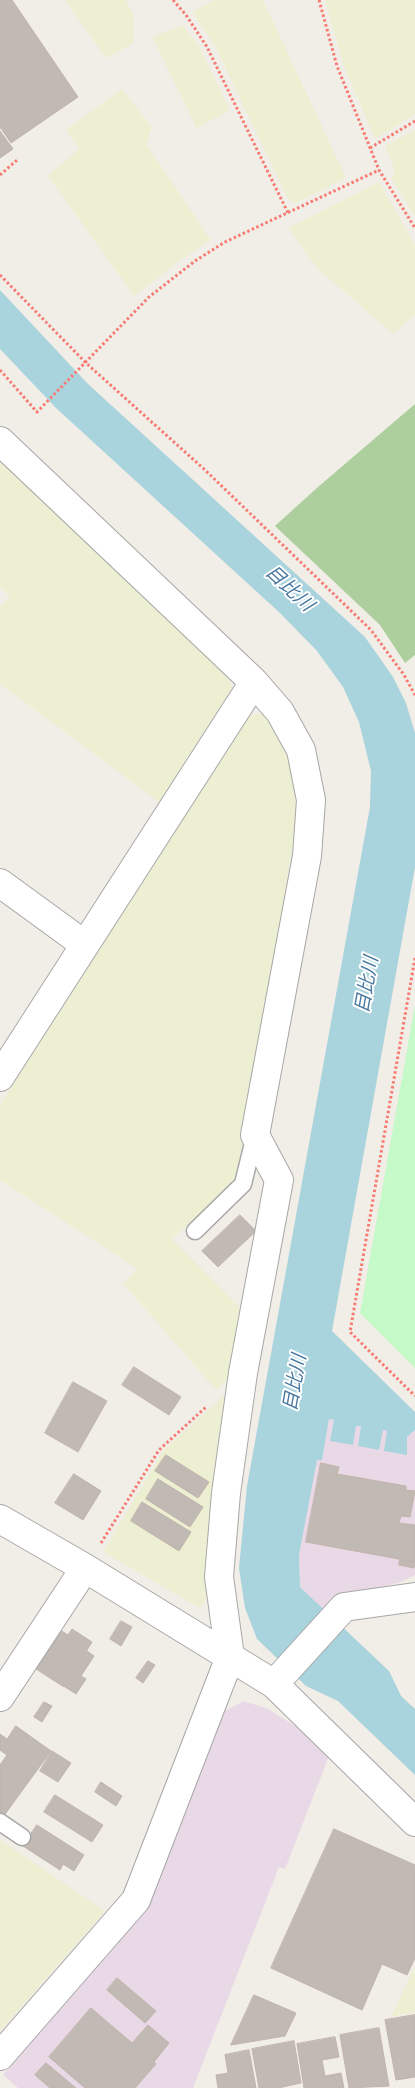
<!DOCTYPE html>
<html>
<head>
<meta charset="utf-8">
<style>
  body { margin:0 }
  canvas { display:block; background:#f1ede7 }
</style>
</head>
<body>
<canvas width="415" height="2088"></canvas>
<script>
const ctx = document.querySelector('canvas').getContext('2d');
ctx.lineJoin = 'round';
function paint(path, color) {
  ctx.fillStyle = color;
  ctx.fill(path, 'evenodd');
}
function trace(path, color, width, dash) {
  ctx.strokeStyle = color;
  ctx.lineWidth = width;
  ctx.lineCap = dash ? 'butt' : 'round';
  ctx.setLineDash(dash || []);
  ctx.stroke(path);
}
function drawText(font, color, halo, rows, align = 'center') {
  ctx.font = font + ' Overpass,"Noto Sans JP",sans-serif';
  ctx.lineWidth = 4;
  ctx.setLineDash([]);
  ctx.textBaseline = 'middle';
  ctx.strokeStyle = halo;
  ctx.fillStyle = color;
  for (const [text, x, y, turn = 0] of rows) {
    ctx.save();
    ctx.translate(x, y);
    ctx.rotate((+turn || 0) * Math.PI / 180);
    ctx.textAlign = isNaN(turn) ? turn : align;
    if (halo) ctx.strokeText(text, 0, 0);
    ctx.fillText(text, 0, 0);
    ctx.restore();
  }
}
const industrial = new Path2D(`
  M329,1419L334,1420L330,1441L356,1425L361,1426L379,1450L383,1429L387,1430L407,1455V1437L415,1430V1575L401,1582L336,1598L325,1611L300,1587L299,1555L317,1459L322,1460Z
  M244,1701L268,1709L324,1744L329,1756L285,1869L279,1867L193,2088H18L3,2075L145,1911L223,1712Z`);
const farmland = new Path2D(`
  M65,0H126L133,14L134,43L106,58Z
  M214,0H263L346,178L296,203L288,199L215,46L192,12Z
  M325,0H415V114L375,139L343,64Z
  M183,25L200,48L230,110L197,128L152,37Z
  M122,89L152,127L146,144L211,240L182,259L134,296L48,176L79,149L66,130Z
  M415,130V216L391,178L395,171L385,146Z
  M379,182L415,245V315L393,334L318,269L288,228Z
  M0,457L227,669L232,688L159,802L0,684V607L10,597L0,587Z
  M264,713L285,742L300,802L236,1180L172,1239L249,1317L232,1375L216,1390L123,1283L138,1269L0,1180V1105L249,716Z
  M230,1390L211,1593L200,1608L103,1552L163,1451Z
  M0,1840L105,1911L0,2031Z
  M415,1966V2012L391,2017Z`);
const forest = new Path2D(`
  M415,404V655L405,663L380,625L275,526L318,487Z`);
const park = new Path2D(`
  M415,1005V1368L360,1313Z`);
const water = new Path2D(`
  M0,290L88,384L365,637L393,677L406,703L415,733V867L332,1331L415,1412V1430L407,1437V1455L384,1451L387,1431L383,1430L379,1450L358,1446L361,1426H356L353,1445L330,1441L334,1420L329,1419L322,1460H317L299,1555L300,1587L389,1671L401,1696L415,1709V1775L338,1701L306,1686L257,1639L245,1608L239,1568L247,1486L370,807L371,771L359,722L343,687L317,651L280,613L56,408L0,349Z`);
const building = new Path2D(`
  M0,0H12L78,97L11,143L0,127Z
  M0,131L13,149L0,158Z
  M240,1215L256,1231L218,1267L202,1251Z
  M134,1367L181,1397L169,1415L122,1385Z
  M73,1382L107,1401L78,1452L45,1433Z
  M166,1455L209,1482L198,1498L155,1471Z
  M321,1463L339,1467L337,1474L406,1486V1490L415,1491L410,1517L401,1516L399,1523L415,1525V1562L306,1542Z
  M74,1474L101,1491L83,1520L55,1503Z
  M158,1479L203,1507L190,1527L146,1499Z
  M142,1502L191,1532L179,1551L131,1521Z
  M400,1559L415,1562L414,1568L399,1565Z
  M121,1621L132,1627L121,1646L110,1639Z
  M57,1628L68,1635L72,1629L92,1642L64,1687L33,1667Z
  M87,1651L94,1656L81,1676L86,1679L76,1694L65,1687Z
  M148,1661L155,1665L143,1683L136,1678Z
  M44,1702L52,1706L42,1722L34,1717Z
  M16,1726L51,1751L3,1817L0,1814V1765L7,1755L0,1750V1734L7,1739Z
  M52,1751L71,1763L58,1782L40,1771Z
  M101,1782L122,1796L116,1806L95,1792Z
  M55,1795L103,1825L92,1842L44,1812Z
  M37,1825L84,1855L74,1871L63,1864L60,1870L23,1846Z
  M334,1829L415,1865V1958L407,1975L382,1964L362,2010L271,1968Z
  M117,1978L156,2011L145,2023L107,1990Z
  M254,1995L296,2013L285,2036L231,2045Z
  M91,2008L132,2043L148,2025L169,2043L154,2062L156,2064L135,2088H85L49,2057Z
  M415,2015V2077L396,2080L385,2020Z
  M379,2028L389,2086L349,2088L340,2035Z
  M335,2037L339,2057L322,2060L325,2076L341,2073L344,2088H304L297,2044Z
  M294,2041L301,2083L278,2088H259L252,2049Z
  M249,2050L256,2088H218L216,2075L228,2073L225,2055Z
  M46,2063L76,2088H50L35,2075Z`);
const path = new Path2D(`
  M173,0L186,15L207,47L288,213
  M319,0L337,66L379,170L415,228
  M370,148L415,121
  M0,175L17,160
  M0,275L86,363L204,469L371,630L404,675L415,695
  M0,370L37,412L149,297L195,261L225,242L379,170
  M415,958L350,1332L415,1396
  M101,1543L159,1450L206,1407`);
const lane = new Path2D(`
  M195,1231L243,1184L255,1135
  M0,1822L22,1837`);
const street = new Path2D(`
  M0,441L254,682L280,712L301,750L311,800L307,856L255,1135L279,1180L243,1373L226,1493L219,1577L230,1657L136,1900L0,2056
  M0,883L85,945
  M0,1077L254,682
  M0,1519L85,1568L274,1684L415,1822
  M274,1684L344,1607L415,1597
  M0,1697L85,1568`);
const waterNames = [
  ["目比川",288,590,43],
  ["目比川",369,985,-80],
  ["目比川",297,1383,-80]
];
paint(industrial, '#e9d9e7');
paint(farmland, '#edefd3');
paint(forest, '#adcf9d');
paint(park, '#c6f9c8');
paint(water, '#a9d3dd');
paint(building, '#c1b9b3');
trace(building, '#c2b4aa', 1);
trace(lane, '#a7a7a7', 19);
trace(street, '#a7a7a7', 30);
trace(path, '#f77b72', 3, [2.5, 2.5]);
trace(lane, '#fff', 16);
trace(street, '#fff', 28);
drawText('italic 19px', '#48779f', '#fff', waterNames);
</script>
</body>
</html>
